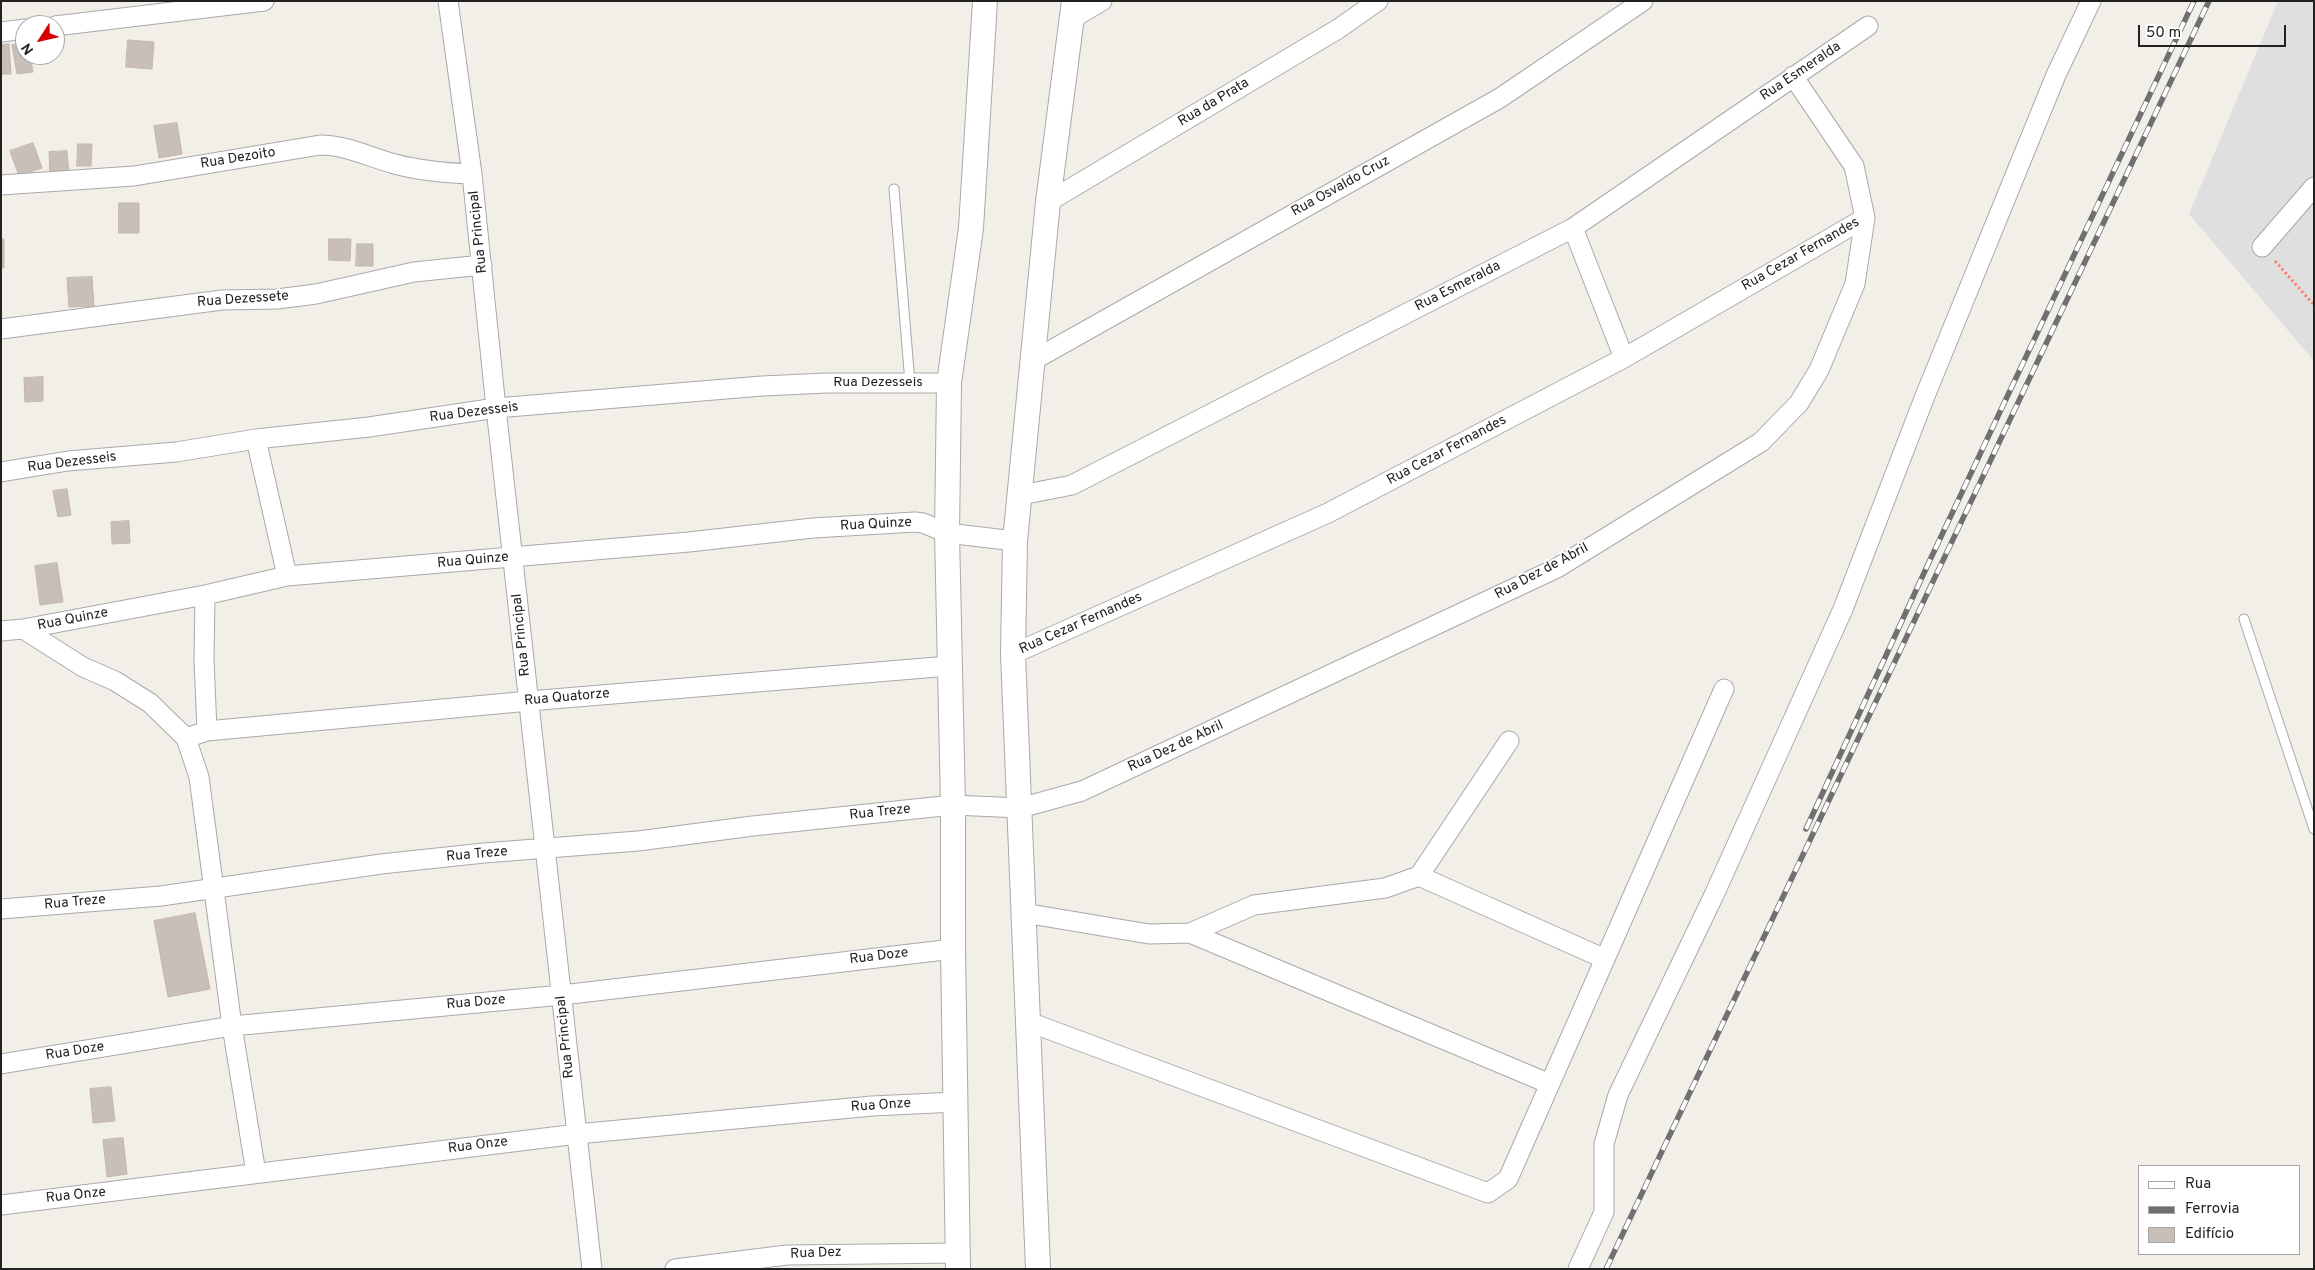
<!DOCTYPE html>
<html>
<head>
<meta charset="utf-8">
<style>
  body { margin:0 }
  #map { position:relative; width:2315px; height:1270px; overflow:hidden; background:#f2efe9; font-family:Overpass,sans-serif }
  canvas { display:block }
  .frame { position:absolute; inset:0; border:2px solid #222; pointer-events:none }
  .legend { position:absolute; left:2138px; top:1165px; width:162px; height:90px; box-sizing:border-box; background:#fff; border:1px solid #a7a7a7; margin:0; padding:6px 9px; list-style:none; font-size:15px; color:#222 }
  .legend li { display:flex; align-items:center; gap:10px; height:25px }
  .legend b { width:25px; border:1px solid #a7a7a7 }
  .north { position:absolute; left:15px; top:15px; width:50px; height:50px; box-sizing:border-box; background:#fff; border:1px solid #a7a7a7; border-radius:50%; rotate:235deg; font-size:14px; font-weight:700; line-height:20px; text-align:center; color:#222 }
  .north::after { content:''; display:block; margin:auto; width:18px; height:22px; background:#d40000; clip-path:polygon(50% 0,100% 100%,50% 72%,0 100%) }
  .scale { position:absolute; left:2138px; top:25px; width:148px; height:22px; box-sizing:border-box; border:2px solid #222; border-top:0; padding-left:6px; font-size:15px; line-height:18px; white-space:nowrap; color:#222; -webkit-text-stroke:4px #fff; paint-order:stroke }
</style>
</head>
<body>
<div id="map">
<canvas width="2315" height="1270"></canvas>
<div class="frame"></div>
<ul class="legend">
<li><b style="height:6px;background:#fff"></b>Rua</li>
<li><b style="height:6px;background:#707070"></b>Ferrovia</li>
<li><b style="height:14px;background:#c7bfb8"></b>Edifício</li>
</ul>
<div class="north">N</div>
<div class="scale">50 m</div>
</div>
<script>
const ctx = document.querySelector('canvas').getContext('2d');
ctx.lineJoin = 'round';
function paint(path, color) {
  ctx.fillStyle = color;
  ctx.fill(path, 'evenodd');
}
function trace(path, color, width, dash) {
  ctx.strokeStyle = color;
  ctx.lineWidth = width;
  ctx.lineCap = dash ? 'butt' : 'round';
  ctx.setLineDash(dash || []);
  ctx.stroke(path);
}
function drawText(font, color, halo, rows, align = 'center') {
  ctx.font = font + ' Overpass,sans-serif';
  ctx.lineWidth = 4;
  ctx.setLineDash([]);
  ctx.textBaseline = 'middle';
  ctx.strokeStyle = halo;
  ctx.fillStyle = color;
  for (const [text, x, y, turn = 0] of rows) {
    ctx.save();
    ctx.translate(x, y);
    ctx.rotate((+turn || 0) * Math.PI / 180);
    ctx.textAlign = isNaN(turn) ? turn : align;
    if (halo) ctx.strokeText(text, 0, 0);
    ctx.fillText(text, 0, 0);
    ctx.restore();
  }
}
const residential = new Path2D(`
  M2278,1H2314V361L2189,214Z`);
const building = new Path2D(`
  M128,40L154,42L152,69L126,67Z
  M25,43V55H30L33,72L17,74L12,45Z
  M9,44L11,74H1V45Z
  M177,123L182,154L159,158L154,126Z
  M33,143L42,168L19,176L10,151Z
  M78,144H92L91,166H77Z
  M67,151L69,174H50L49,152Z
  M119,203H139V233H119Z
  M1,239H4V268H1Z
  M329,239H351L350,261L329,260Z
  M357,244H373V266H356Z
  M92,277L94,306L69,307L67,278Z
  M43,377V401L25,402L24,378Z
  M67,489L71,515L58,517L53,491Z
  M129,521L130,543L112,544L111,522Z
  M57,563L63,602L40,605L35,566Z
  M195,913L210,989L168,997L154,921Z
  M111,1087L115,1121L93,1123L90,1089Z
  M123,1138L127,1174L107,1177L103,1140Z`);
const path = new Path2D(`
  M2275,261L2314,305`);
const service = new Path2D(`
  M894,189L910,383
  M2244,619L2314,829`);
const minor = new Path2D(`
  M448,1L472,174L496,408L592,1269
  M1073,18L1102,1
  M55,26L264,1
  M1,32L25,29
  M1,185L134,176L320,145C346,145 369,157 395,164C420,171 446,173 472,174
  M1048,202L1338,29L1378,1
  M1573,228L1624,358
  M2262,247L2314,187
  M1,329L222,300L277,299L316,294L414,272L482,265
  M1032,361L1500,98L1643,1
  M256,439L287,576
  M1,472L68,461L176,452L256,439L369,427L496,408L762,386L826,383H949
  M1021,495L1072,485L1573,228L1868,26
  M205,595L204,660L207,731
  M23,629L83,667L115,681L150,703L186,738L199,777L232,1026L256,1173
  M1,631L23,629L205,595L287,576L689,542L813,528L915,522L923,523L947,533L1015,541
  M1013,654L1328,513L1624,358L1865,218
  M186,738L207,731L529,701L949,666
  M1419,876L1605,959
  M1,909L161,896L381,864L484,853L638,841L753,826L953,805L1020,808L1082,791L1557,568L1761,442L1799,403L1819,370L1855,284L1865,218L1854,166L1793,76
  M1024,913L1149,934L1190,933L1254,905L1385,888L1419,876L1509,741
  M1190,933L1550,1084
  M1029,1022L1488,1193L1508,1179L1724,689
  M1,1064L232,1026L562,995L953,949
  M1,1205L577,1134L872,1106L956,1102
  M675,1269L787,1255L957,1253
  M1578,1269L1604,1212V1144L1618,1095L1714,895L1843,609L1925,396L2056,75L2091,1`);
const tertiary = new Path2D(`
  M958,1269L953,949V805L947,533L949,383L971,228L985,1
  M1038,1269L1013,654L1015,541L1048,202L1074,1`);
const rail = new Path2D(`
  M1806,829L1930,560L2194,1
  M1606,1269L2209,1`);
const streetNames = [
  ["Rua Esmeralda",1801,72,-34],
  ["Rua da Prata",1214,103,-31],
  ["Rua Dezoito",238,159,-9],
  ["Rua Osvaldo Cruz",1341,187,-29],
  ["Rua Principal",479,232,-96],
  ["Rua Cezar Fernandes",1801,255,-30],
  ["Rua Esmeralda",1458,287,-27],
  ["Rua Dezessete",243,300,-4],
  ["Rua Dezesseis",878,383],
  ["Rua Dezesseis",474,413,-7],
  ["Rua Cezar Fernandes",1447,451,-28],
  ["Rua Dezesseis",72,463,-7],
  ["Rua Quinze",876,525,-3],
  ["Rua Quinze",473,561,-5],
  ["Rua Dez de Abril",1542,572,-28],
  ["Rua Quinze",73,620,-11],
  ["Rua Cezar Fernandes",1081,624,-24],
  ["Rua Principal",522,635,-96],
  ["Rua Quatorze",567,698,-5],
  ["Rua Dez de Abril",1176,747,-25],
  ["Rua Treze",880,813,-6],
  ["Rua Treze",477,855,-5],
  ["Rua Treze",75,903,-5],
  ["Rua Doze",879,957,-7],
  ["Rua Doze",476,1003,-5],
  ["Rua Principal",566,1037,-96],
  ["Rua Doze",75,1052,-9],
  ["Rua Onze",881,1106,-4],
  ["Rua Onze",478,1146,-7],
  ["Rua Onze",76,1196,-6],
  ["Rua Dez",816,1254,-2]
];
paint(residential, '#e0dfdf');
paint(building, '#c7bfb8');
trace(building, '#c4b6ab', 1);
trace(service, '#a9a9a9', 11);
trace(minor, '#a9a9a9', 21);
trace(tertiary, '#a9a9a9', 26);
trace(path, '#fa8072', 3, [2.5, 2.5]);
trace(service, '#fff', 9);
trace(minor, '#fff', 19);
trace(tertiary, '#fff', 24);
trace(rail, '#707070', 5.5);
trace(rail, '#fff', 4, [11]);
drawText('14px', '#222', '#fff', streetNames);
</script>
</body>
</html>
